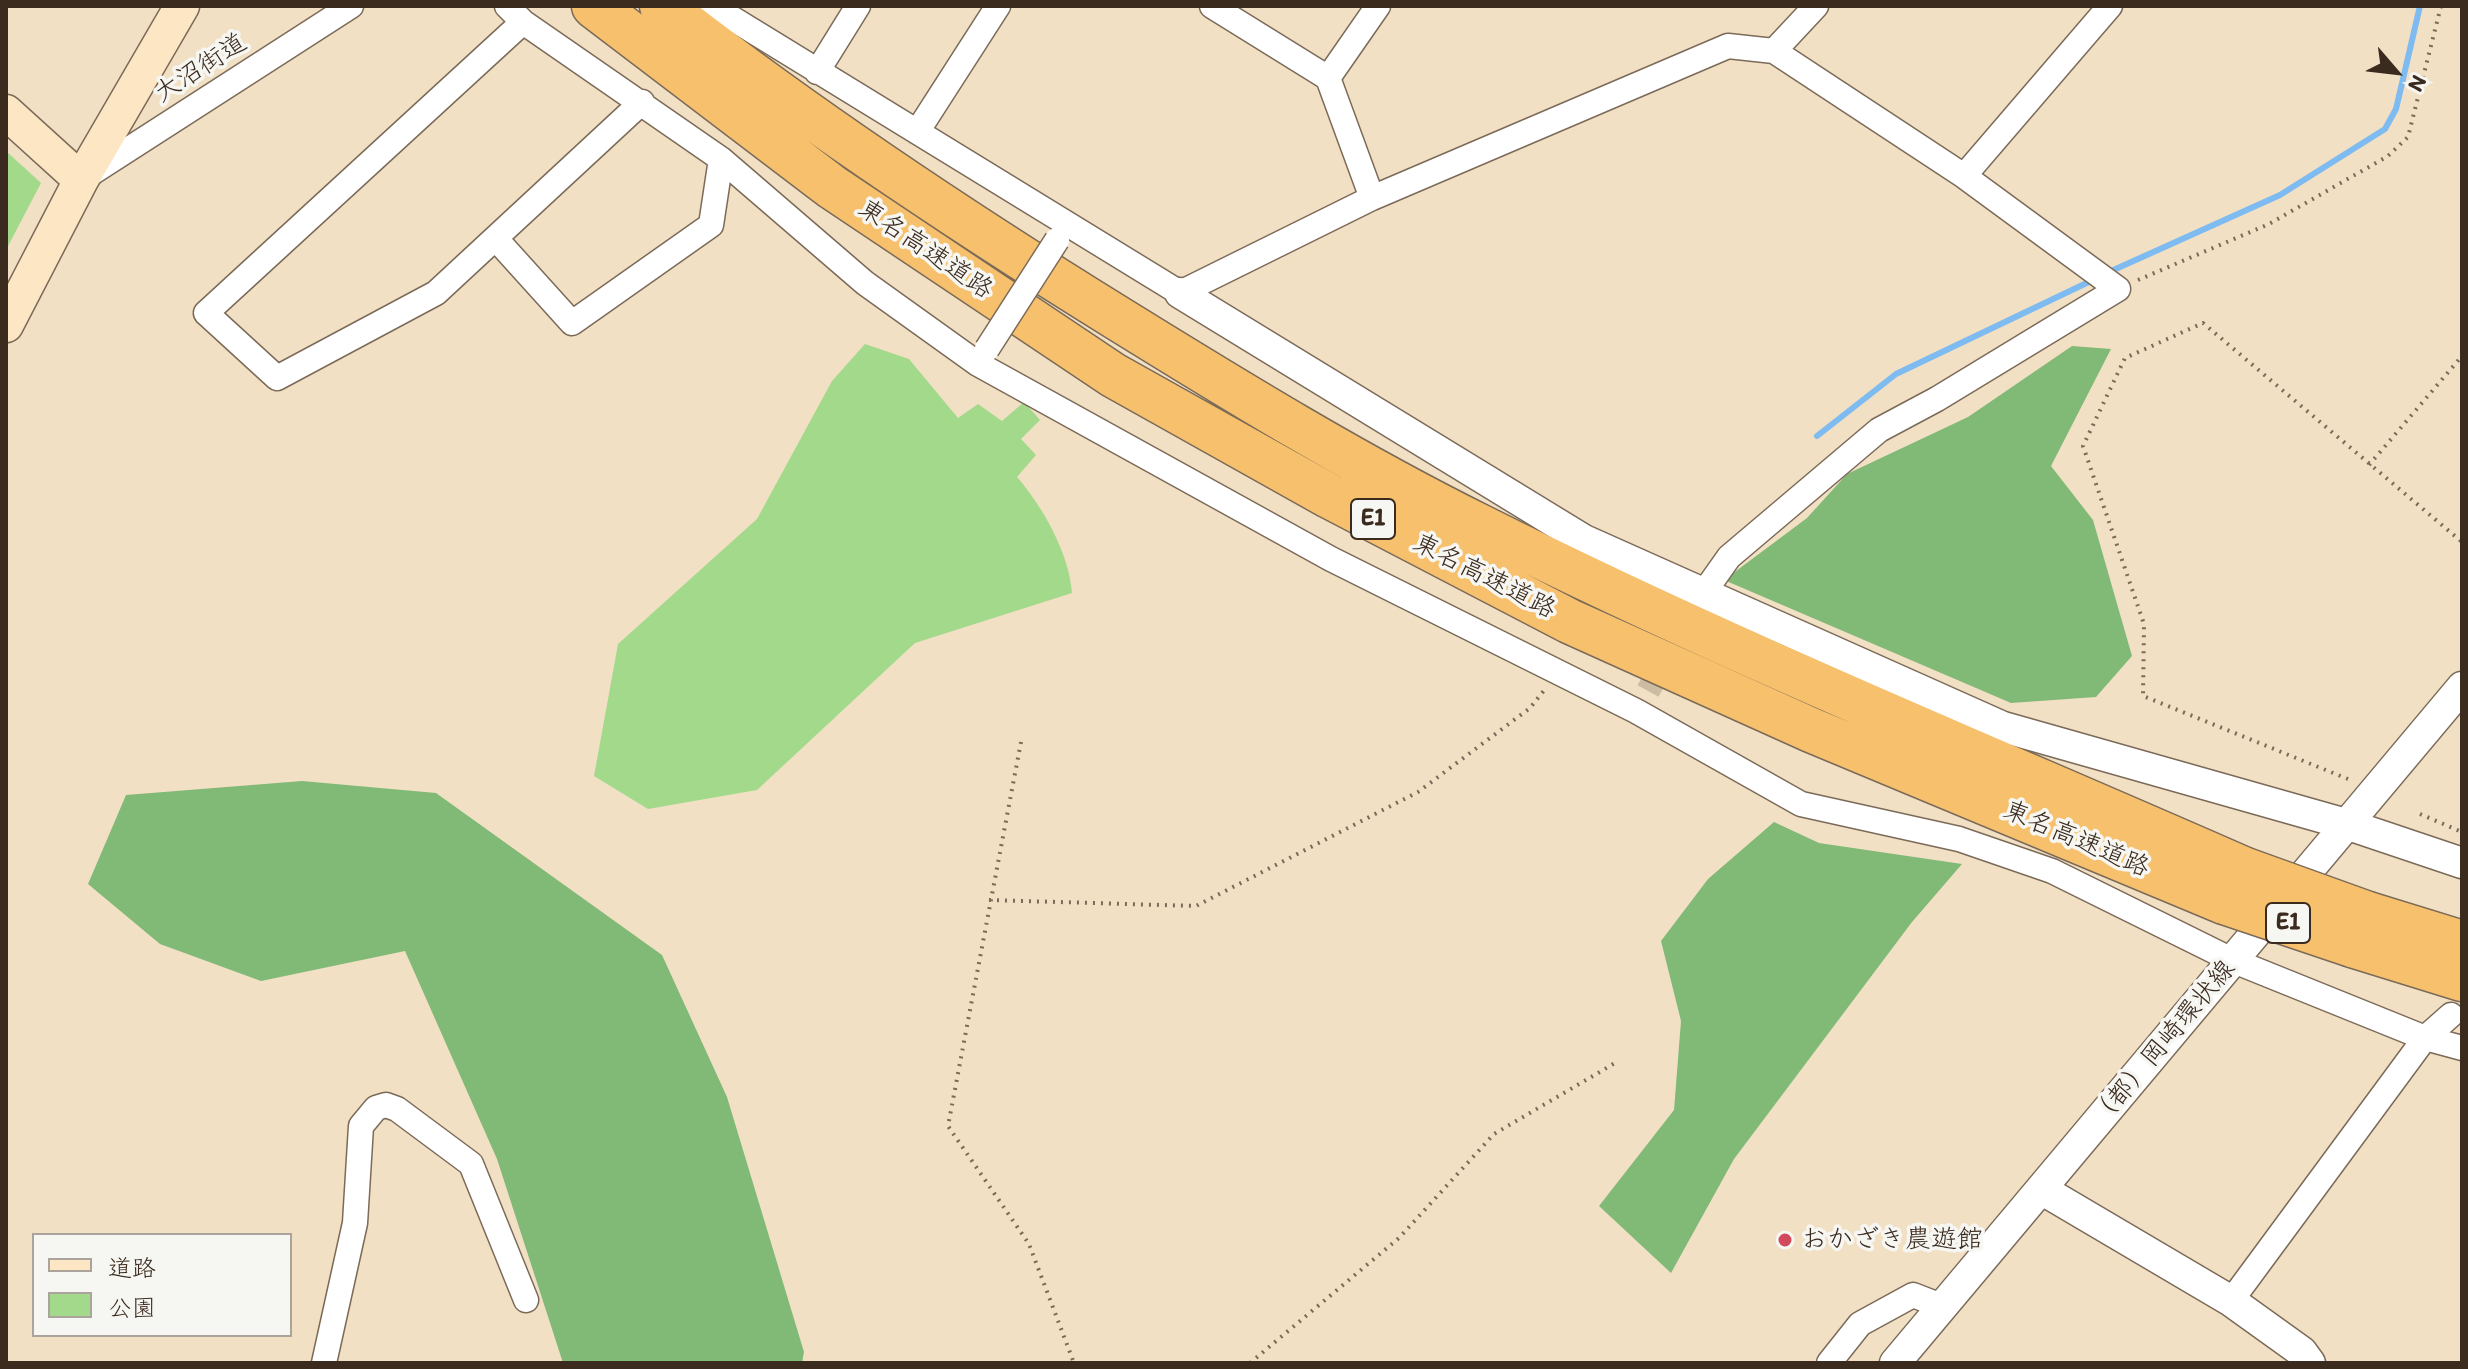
<!DOCTYPE html>
<html>
<head>
<meta charset="utf-8">
<style>
  body { margin:0 }
  #map { position:relative; width:2468px; height:1369px; overflow:hidden; background:#f2e0c5; font-family:Itim,"Klee One",sans-serif }
  canvas { display:block }
  .frame { position:absolute; inset:0; border:8px solid #3b2a1e; pointer-events:none }
  .legend { position:absolute; left:32px; top:1233px; width:260px; height:104px; box-sizing:border-box; background:#f6f6f2; border:2px solid #aba49d; margin:0; padding:10px 14px; list-style:none; font-size:24px; color:#3b2a1e }
  .legend li { display:flex; align-items:center; gap:16px; height:40px }
  .legend b { width:40px; border:2px solid #aba49d }
  .north { position:absolute; left:2356px; top:32px; width:80px; height:80px; -webkit-text-stroke:6px #f6f6f2; paint-order:stroke; rotate:118deg; font-size:22px; font-weight:700; line-height:32px; text-align:center; color:#3b2a1e }
  .north::after { content:''; display:block; margin:auto; width:28px; height:36px; background:#3b2a1e; clip-path:polygon(50% 0,100% 100%,50% 72%,0 100%) }
</style>
</head>
<body>
<div id="map">
<canvas width="2468" height="1369"></canvas>
<div class="frame"></div>
<ul class="legend">
<li><b style="height:10px;background:#fce6c4"></b>道路</li>
<li><b style="height:22px;background:#a2d98b"></b>公園</li>
</ul>
<div class="north">N</div>
</div>
<script>
const ctx = document.querySelector('canvas').getContext('2d');
ctx.lineJoin = 'round';
function paint(path, color) {
  ctx.fillStyle = color;
  ctx.fill(path, 'evenodd');
}
function trace(path, color, width, dash) {
  ctx.strokeStyle = color;
  ctx.lineWidth = width;
  ctx.lineCap = dash ? 'butt' : 'round';
  ctx.setLineDash(dash || []);
  ctx.stroke(path);
}
function drawText(font, color, halo, rows, align = 'center') {
  ctx.font = font + ' Itim,"Klee One",sans-serif';
  ctx.lineWidth = 7;
  ctx.setLineDash([]);
  ctx.textBaseline = 'middle';
  ctx.strokeStyle = halo;
  ctx.fillStyle = color;
  for (const [text, x, y, turn = 0] of rows) {
    ctx.save();
    ctx.translate(x, y);
    ctx.rotate((+turn || 0) * Math.PI / 180);
    ctx.textAlign = isNaN(turn) ? turn : align;
    if (halo) ctx.strokeText(text, 0, 0);
    ctx.fillText(text, 0, 0);
    ctx.restore();
  }
}
const green = new Path2D(`
  M6,151L41,183L6,250Z
  M865,344L909,359L958,418L978,404L1002,421L1024,402L1040,420L1021,439L1036,455L1017,477C1043,507 1069,553 1072,593L915,643L757,790L648,809L594,776L618,644L757,519L832,381Z`);
const forest = new Path2D(`
  M2072,346L2111,349L2051,466L2093,520L2132,656L2096,697L2011,703L1724,580L1807,518L1847,474L1968,417Z
  M302,781L436,793L662,955L727,1097L804,1352L802,1363H563L497,1159L405,951L261,981L160,944L88,884L126,795Z
  M1774,822L1819,843L1962,864L1912,922L1734,1159L1671,1273L1599,1206L1674,1110L1681,1021L1661,941L1708,879Z`);
const stream = new Path2D(`
  M2109,272L2280,195L2385,129L2396,109L2420,6
  M1817,436L1896,374L2095,279`);
const minorTunnel = new Path2D(`
  M1648,691L1690,615`);
const path = new Path2D(`
  M2138,280L2269,224L2388,156L2408,137L2441,6
  M2369,465L2462,356
  M1021,742L948,1126L1029,1244L1074,1363
  M2348,779L2143,696L2144,624L2083,446L2125,358L2203,323L2462,542
  M2420,814L2462,832
  M989,900L1196,906L1418,792L1530,708L1546,688
  M1250,1363L1399,1238L1494,1134L1615,1063`);
const minor = new Path2D(`
  M507,6L523,22L721,159L865,283L978,364L1331,559L1636,711L1801,804L1959,839L2052,871L2234,961L2425,1038L2462,1048
  M712,6L1180,293L1372,198L1728,46L1774,51L1964,176L2118,289L1937,399L1879,430L1729,557L1695,605
  M1212,6L1328,78L1372,198
  M523,22L206,313L277,378L436,293L642,102
  M1774,51L1816,6
  M817,72L858,6
  M1328,78L1378,6
  M917,132L998,6
  M87,176L351,6
  M1964,176L2110,6
  M497,240L572,323L711,225L721,159
  M2231,1301L2425,1038L2451,1015
  M324,1363L355,1223L361,1126L376,1108L386,1105L397,1109L471,1164L526,1300
  M1829,1363L1860,1324L1913,1295L1944,1307`);
const tertiary = new Path2D(`
  M1180,293L1584,540L2003,727L2349,825L2462,863
  M2041,1189L2231,1301L2302,1352L2310,1363
  M1895,1363L2462,687`);
const secondary = new Path2D(`
  M6,112L81,180
  M6,325L81,180L182,6`);
const motorway = new Path2D(`
  M594,6L832,187L1113,375L1329,496L1569,621L1811,730L2224,902
  M662,6C808,120 962,222 1119,319C1237,392 1356,465 1481,527C1730,652 1988,757 2243,869
  M2368,914L2462,943
  M2352,945L2462,979`);
const minorBridge = new Path2D(`
  M987,349L1057,240`);
const motorwayBridge = new Path2D(`
  M2243,869L2368,914
  M2224,902L2352,945`);
const markers = [
  [1785,1240,8,"#d1495b"]
];
const shields = [
  [1373,519,44],
  [2288,923,44]
];
const shieldNames = [
  ["E1",1373,519],
  ["E1",2288,923]
];
const streetNames = [
  ["大沼街道",201,69,-33],
  ["東名高速道路",925,250,34],
  ["東名高速道路",1484,577,27],
  ["東名高速道路",2076,840,23],
  ["（都）岡崎環状線",2164,1044,-50]
];
const poiNames = [
  ["おかざき農遊館",1801,1240]
];
paint(green, '#a2d98b');
paint(forest, '#81b977');
trace(stream, '#7dbbf0', 6);
trace(minorTunnel, '#cdbca4', 24, [24, 12]);
trace(minor, '#7b6a58', 27);
trace(tertiary, '#7b6a58', 33);
trace(secondary, '#7b6a58', 37);
trace(motorway, '#7b6a58', 47);
trace(path, '#7b6a58', 4, [2, 6]);
trace(minor, '#fff', 24);
trace(tertiary, '#fff', 30);
trace(secondary, '#fce6c4', 34);
trace(motorway, '#f7c06c', 44);
trace(minorBridge, '#7b6a58', 27, []);
trace(motorwayBridge, '#7b6a58', 47, []);
trace(minorBridge, '#fff', 24);
trace(motorwayBridge, '#f7c06c', 44);
for (const [x, y, r, color] of markers) {
  const dot = new Path2D();
  dot.arc(x, y, r, 0, 2 * Math.PI);
  ctx.fillStyle = color;
  ctx.fill(dot);
  trace(dot, '#f6f6f2', 3);
}
for (const [x, y, w] of shields) {
  const box = new Path2D();
  box.roundRect(x - w / 2, y - 20, w, 40, 6);
  ctx.fillStyle = '#f6f6f2';
  ctx.fill(box);
  trace(box, '#3b2a1e', 2);
}
drawText('bold 24px', '#3b2a1e', null, shieldNames);
drawText('26px', '#3b2a1e', '#f6f6f2', streetNames);
drawText('26px', '#3b2a1e', '#f6f6f2', poiNames, 'left');
</script>
</body>
</html>
